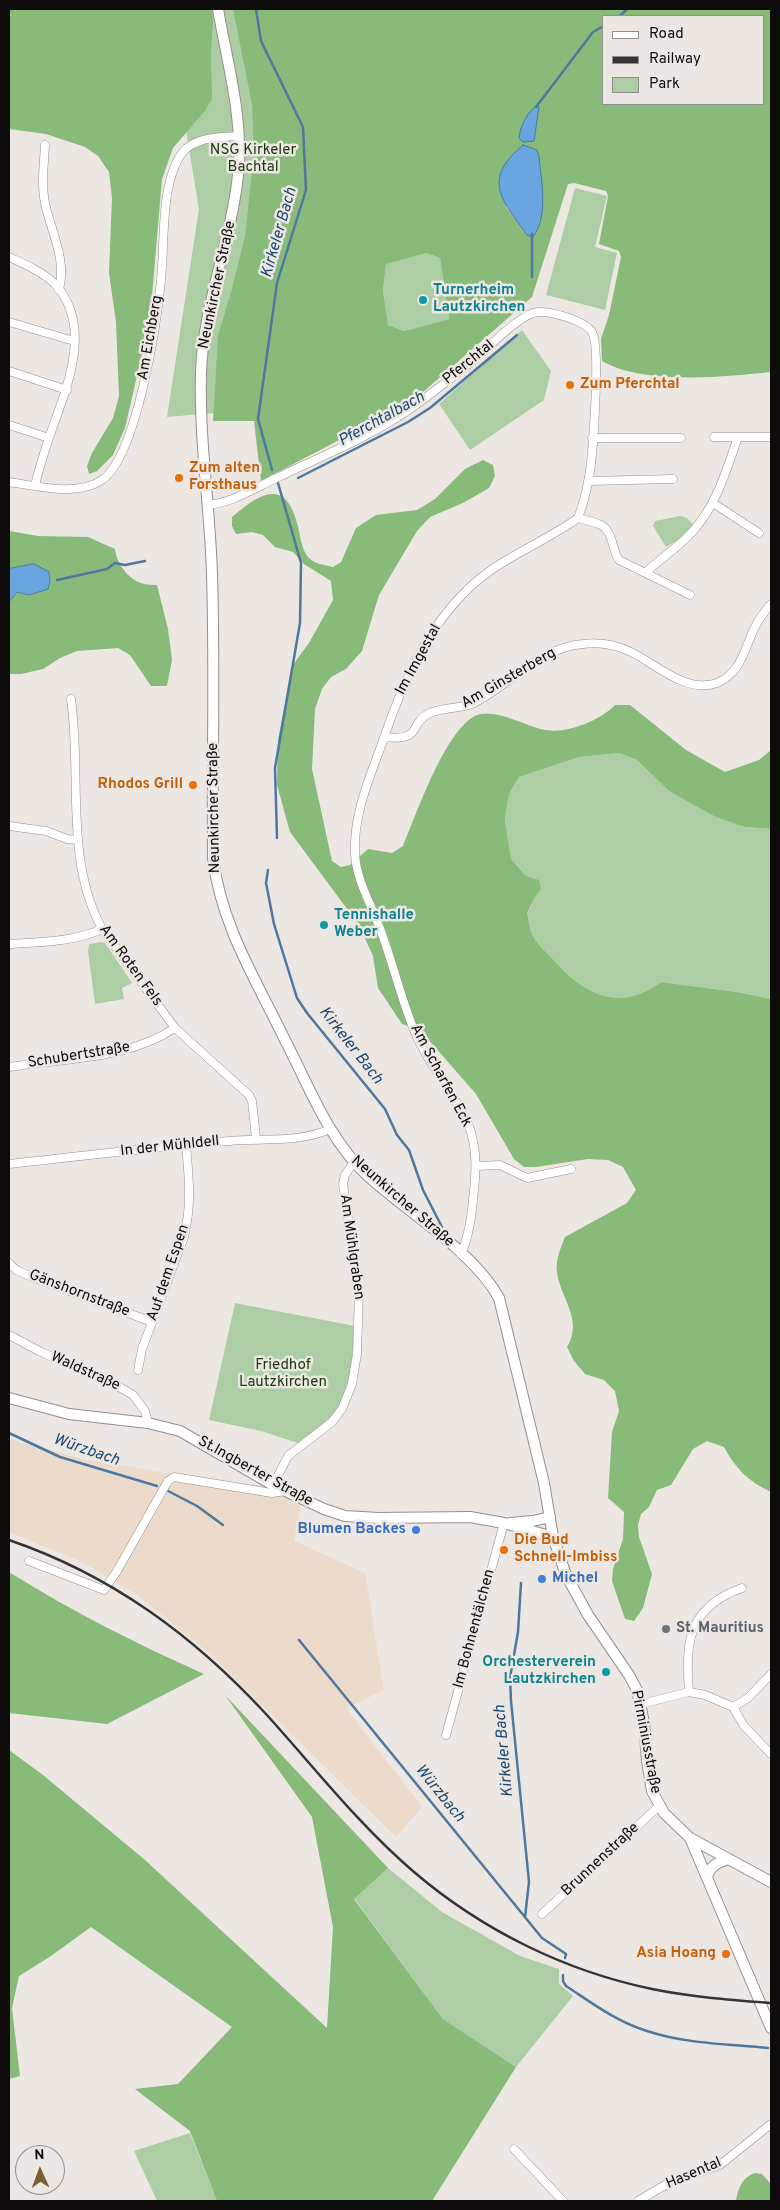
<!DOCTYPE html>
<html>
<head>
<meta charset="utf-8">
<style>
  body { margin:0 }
  #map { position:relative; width:780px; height:2210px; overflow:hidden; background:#ece7e3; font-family:Overpass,sans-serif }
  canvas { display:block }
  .frame { position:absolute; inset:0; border:10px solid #0e0c0b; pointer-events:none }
  .legend { position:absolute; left:602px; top:15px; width:162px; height:90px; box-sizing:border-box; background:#ece7e3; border:1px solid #938f8d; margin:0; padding:6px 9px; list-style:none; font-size:15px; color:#0e0c0b }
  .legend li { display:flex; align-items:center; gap:10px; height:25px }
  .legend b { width:25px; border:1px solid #938f8d }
  .north { position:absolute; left:15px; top:2145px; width:50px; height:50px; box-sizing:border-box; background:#ece7e3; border:1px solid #938f8d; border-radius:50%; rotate:358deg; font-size:14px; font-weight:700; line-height:20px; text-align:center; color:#0e0c0b }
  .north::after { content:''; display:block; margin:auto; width:18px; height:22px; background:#796131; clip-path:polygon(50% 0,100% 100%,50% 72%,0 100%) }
</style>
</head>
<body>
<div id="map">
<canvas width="780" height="2210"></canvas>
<div class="frame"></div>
<ul class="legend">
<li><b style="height:6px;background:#fff"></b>Road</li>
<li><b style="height:6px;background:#363432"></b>Railway</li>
<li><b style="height:14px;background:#adcea4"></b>Park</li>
</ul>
<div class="north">N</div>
</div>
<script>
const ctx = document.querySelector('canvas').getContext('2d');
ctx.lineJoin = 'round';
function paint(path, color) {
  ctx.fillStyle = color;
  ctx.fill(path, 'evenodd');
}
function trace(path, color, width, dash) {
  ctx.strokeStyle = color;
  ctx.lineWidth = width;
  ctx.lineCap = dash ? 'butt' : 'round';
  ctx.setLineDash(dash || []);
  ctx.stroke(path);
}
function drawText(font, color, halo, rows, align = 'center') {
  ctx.font = font + ' Overpass,sans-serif';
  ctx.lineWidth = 5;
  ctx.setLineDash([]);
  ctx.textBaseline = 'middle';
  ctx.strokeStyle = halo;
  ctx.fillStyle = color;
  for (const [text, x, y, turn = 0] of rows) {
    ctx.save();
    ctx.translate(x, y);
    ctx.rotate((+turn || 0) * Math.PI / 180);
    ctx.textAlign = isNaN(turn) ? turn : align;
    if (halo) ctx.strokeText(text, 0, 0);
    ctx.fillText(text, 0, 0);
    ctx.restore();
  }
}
const industrial = new Path2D(`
  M9,1439L82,1459L203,1479L266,1486L301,1503L294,1541L365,1573L384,1690L346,1708L422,1807L396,1837L209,1653L137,1595L84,1563L9,1532Z`);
const green = new Path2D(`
  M166,9H271L265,409L167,417L199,209Z
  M575,188L607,196L595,247L617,253L605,310L546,295Z
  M426,253L440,258L449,319L404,331L388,325L383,290L386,263Z
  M522,330L551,371L544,400L470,450L439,404Z
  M680,516L687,518L693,524L679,539L666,547L653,526L655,521Z
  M619,753L637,760L669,791L745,827L771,829V999L737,992L661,982C619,1014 581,993 551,957C545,951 537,944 533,936C530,930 529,921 527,914L535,897L526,876L511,859L505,819L509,794L519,777L579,757Z
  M101,942L105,943L132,983L122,988L124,999L95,1004L88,951L89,944Z
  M235,1303L355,1326C352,1354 352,1390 334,1413C324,1425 310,1434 298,1443L261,1431L209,1420Z
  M388,1868L442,1912L520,1956L559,1969V1984L573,1996L516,2067L443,2019L354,1898Z
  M190,2133L217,2201H157L134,2151Z`);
const forest = new Path2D(`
  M9,9H212L213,22L211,51L212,99L204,112L173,148L162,179L150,319L125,428L113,455L97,471L89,474L87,466L92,453L113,418L119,396L116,322L109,273L112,198L109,172L98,156L85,147L46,134L9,129Z
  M233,9H771V372C725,377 643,385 602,361L601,339L609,315L621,257L619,251L599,244L608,196L606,191L574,183L568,184L532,297L422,393L364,427L261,481L254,421H213L218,336L232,289L245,237L254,152L252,104ZM604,16H764V104H604ZM523,145L537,150L539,156L527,235L506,207ZM426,253L440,258L449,319L404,331L388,325L383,290L386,264Z
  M483,460L493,465L495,476L489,488L463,503L430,517L417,531L379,595L362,651L346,669L331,677L322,689L315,709L312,769L332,861L341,867L350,865L368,849L392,853L403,846C417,813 443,736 473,717C491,705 526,727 546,730C567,734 601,720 615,705H630L686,750L725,772L759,760L771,750V829L745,827L716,817L669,791L637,760L619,753L579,757L519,777L509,794L505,819L511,859L526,876L539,880L541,889L535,897L527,913C529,921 530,930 533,936C537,944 545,951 551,957C581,993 619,1014 661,982L737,992L771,999V1492C749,1482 735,1468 724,1447L707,1441L693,1449L671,1485L657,1490L649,1507L641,1514L638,1525L639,1537L652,1574L643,1608L634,1621L625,1619L612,1581L613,1569L623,1539L624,1512L608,1498L612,1432L619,1411L615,1391L604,1380L585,1374L574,1361L567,1347C584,1320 560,1298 557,1272C555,1261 561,1247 565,1237L627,1203L636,1190L623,1167L608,1160L588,1159L536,1167H524L514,1159L476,1094L420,1030L402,1024L378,988L373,956L359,925L290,832L277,785L278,740L292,666L309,643L333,600L331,581L304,564L293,552L275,547L263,535L252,532L236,534L232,526V517C259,494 285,477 297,523C300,533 301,549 308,557C314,564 324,565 333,567L341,562L356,528L376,515L417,510L435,499L465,469Z
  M9,531L38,536L88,537L115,549C116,562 128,579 141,583C146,585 152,585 157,585L168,629L172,660L167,686H151L130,655L118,648L77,651L60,658L43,669L21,674H9V602L17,592L29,595L48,589L34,564L9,569Z
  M9,1572C71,1611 137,1644 204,1674L107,1724L9,1713Z
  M225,1695L388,1868L354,1899L443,2019L516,2067L432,2201H217L190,2131L135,2089L178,2084L232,2027L91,1927L51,1956L19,1976L12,2008L20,2076L9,2079V1750L43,1775L145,1860L327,2028L333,1927L312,1817Z
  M755,2173L762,2174L771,2184V2201H736C738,2189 742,2177 755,2173Z`);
const water = new Path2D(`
  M538,105L539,107L534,141L523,142L519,138C520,127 527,111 538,105Z
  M523,145L537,150L539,156C541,181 549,215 533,237L527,235C502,200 481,180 523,145Z
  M34,564L49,572L50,582L48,589L29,595L17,592L9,602V569Z`);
const stream = new Path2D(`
  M256,9L261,41L303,127L306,190L277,283L258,419L272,470
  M620,16L627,9
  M536,107L593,32L604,26
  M532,277V234
  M298,478L408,422L430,408L517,335
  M57,580L107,569L115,563L125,565L145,561
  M277,838L275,768L300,623L301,563L278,483
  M268,870L266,883L274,924L297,998L307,1013L385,1109L397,1135L409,1150L423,1190L442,1227
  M9,1433L60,1457L157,1486
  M168,1491L197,1506L223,1525
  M521,1583L518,1632L510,1678L511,1701L529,1882L525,1917
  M299,1640L542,1938L566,1954L565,1958
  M563,1975V1981L566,1986C592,2003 617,2022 647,2031C686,2044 728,2044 768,2048`);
const minor = new Path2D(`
  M45,145C44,164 41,184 45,203C51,232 67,259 59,290
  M9,257C24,264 43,272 55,284C95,328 65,391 49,438C44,453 39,469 35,485
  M9,322L74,341
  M9,371L67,390
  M9,425L49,438
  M714,437H771
  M592,438H681
  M588,481L673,479
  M9,482C37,486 76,497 102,480C137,456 157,322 161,280C165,243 160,184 182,153C194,137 220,137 238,136
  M713,503L759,533
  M208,505C235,502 256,487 281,476C320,457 362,440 398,417C422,402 443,384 465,367C483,354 513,320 533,313C546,309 584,320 592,332C601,346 593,462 588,482C586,494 582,507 578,518C542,544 499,558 467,590C426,630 402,684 384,738C371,774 353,814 355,853C356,879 370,902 379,926C393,962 401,1000 416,1035C430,1067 455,1094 468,1124C478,1148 476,1175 473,1200C471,1219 469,1236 461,1254
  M578,518C586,520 594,522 601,525C613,531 612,550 619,560L690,595
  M646,572C661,558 679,547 693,531C717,504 726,471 738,437
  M71,699C82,775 64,858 102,929L175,1028L249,1095L252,1101L256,1138
  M384,737C424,742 408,723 430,713C444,707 460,709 474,703C509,685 541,647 583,644C599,642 616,645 631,652C656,664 686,694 717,683C741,673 744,650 754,629C758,620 764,612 771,604
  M9,826L46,831L67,839L77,840
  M9,944C39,942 74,942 102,929
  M9,1067C65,1058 126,1060 175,1028
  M9,1164C82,1156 155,1147 229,1141C262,1138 300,1143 330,1129
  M476,1166L500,1165L527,1178L571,1169
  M9,1263L16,1270L32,1277L152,1322
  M9,1335L41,1352L114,1384L133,1395L145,1411L148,1423
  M138,1370L142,1349L184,1237C192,1203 189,1179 186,1145
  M273,1485L288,1456L332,1422L342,1409L352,1384L357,1354L359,1293L343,1184L345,1175L354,1162
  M29,1561L104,1590L117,1571L168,1481L174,1477L272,1493L285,1491
  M689,1692C685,1640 689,1607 742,1588
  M641,1704L689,1692L705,1695L733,1707
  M733,1707L744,1726L771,1754
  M733,1707L748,1698L771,1674
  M446,1735L504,1523
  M542,1914L659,1806
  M514,2149L563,2201
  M638,2201L667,2184L720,2165L771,2124`);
const secondary = new Path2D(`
  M218,9C227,62 244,120 238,175C231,242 203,305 201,373C199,440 210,507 212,574C215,669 212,763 213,858C221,925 256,980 285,1040C309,1086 328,1139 367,1175C407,1212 473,1251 499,1298L544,1483L553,1537L566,1575L588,1615L629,1675L637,1690L644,1723L647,1761L652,1791L664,1813L690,1838L771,2028
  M9,1398L69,1414L148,1423L180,1431L273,1485L324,1509L345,1516L378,1518L470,1517L504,1523L553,1537
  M510,1523L533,1521L550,1517
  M690,1838L771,1882
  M707,1878C709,1866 718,1862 729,1859`);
const rail = new Path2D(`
  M9,1540C111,1575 193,1635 266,1714C314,1767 359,1825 414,1872C482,1930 565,1971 652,1989C691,1997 732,2000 771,2003`);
const markers = [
  [423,300,5,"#0f9aa8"],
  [570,385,5,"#e8710a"],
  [179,478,5,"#e8710a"],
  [193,785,5,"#e8710a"],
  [324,925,5,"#0f9aa8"],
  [416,1530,5,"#3f7fe0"],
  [504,1550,5,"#e8710a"],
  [542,1579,5,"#3f7fe0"],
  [666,1629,5,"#6b7280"],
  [606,1672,5,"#0f9aa8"],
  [726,1954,5,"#e8710a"]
];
const parkNames = [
  ["NSG Kirkeler",253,151],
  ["Bachtal",253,168],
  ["Friedhof",283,1366],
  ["Lautzkirchen",283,1383]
];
const streetNames = [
  ["Neunkircher Straße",218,285,-78],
  ["Am Eichberg",151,338,-80],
  ["Pferchtal",469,363,-39],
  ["Im Imgestal",419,660,-61],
  ["Am Ginsterberg",509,679,-30],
  ["Neunkircher Straße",215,808,-91],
  ["Am Roten Fels",130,966,54],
  ["Schubertstraße",79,1056,-9],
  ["Am Scharfen Eck",440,1076,62],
  ["In der Mühldell",170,1147,-6],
  ["Neunkircher Straße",402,1202,41],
  ["Am Mühlgraben",351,1247,82],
  ["Auf dem Espen",169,1273,-71],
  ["Gänshornstraße",79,1294,21],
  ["Waldstraße",85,1372,24],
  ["St.Ingberter Straße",255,1472,29],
  ["Im Bohnentälchen",475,1629,-75],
  ["Pirminiusstraße",645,1742,79],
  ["Brunnenstraße",601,1860,-43],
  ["Hasental",694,2174,-23]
];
const cultureNames = [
  ["Turnerheim",433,291],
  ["Lautzkirchen",433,308],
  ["Tennishalle",334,916],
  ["Weber",334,933],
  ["Orchesterverein",596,1663,"right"],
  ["Lautzkirchen",596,1680,"right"]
];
const foodNames = [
  ["Zum Pferchtal",580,385],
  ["Zum alten",189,469],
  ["Forsthaus",189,486],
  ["Rhodos Grill",183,785,"right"],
  ["Die Bud",514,1541],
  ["Schnell-Imbiss",514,1558],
  ["Asia Hoang",716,1954,"right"]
];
const shopNames = [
  ["Blumen Backes",406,1530],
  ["Michel",552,1579,"left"]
];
const worshipNames = [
  ["St. Mauritius",676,1629]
];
const waterNames = [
  ["Kirkeler Bach",280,233,-74],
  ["Pferchtalbach",382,420,-29],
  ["Kirkeler Bach",350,1046,52],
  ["Würzbach",86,1451,19],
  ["Kirkeler Bach",505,1751,-95],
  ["Würzbach",439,1794,51]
];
paint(industrial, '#ecdaca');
paint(green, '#adcea4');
paint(forest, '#88ba79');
paint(water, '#69a6df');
trace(water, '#4e789f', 1);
trace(stream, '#4e789f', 2.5);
trace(minor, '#948f8c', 9);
trace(secondary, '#948f8c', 12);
trace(minor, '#fff', 8);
trace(secondary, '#fff', 10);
trace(rail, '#363432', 2.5);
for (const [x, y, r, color] of markers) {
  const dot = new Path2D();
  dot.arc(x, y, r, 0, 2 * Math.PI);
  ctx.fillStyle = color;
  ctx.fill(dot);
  trace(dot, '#ece7e3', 2);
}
drawText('15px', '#18390c', '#ece7e3', parkNames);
drawText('15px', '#0e0c0b', '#ece7e3', streetNames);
drawText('bold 15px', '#0d838f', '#ece7e3', cultureNames, 'left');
drawText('bold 15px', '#c56008', '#ece7e3', foodNames, 'left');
drawText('bold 15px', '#366cbe', '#ece7e3', shopNames, 'right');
drawText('bold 15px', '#5b616d', '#ece7e3', worshipNames, 'left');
drawText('italic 16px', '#1c486f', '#ece7e3', waterNames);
</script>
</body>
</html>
